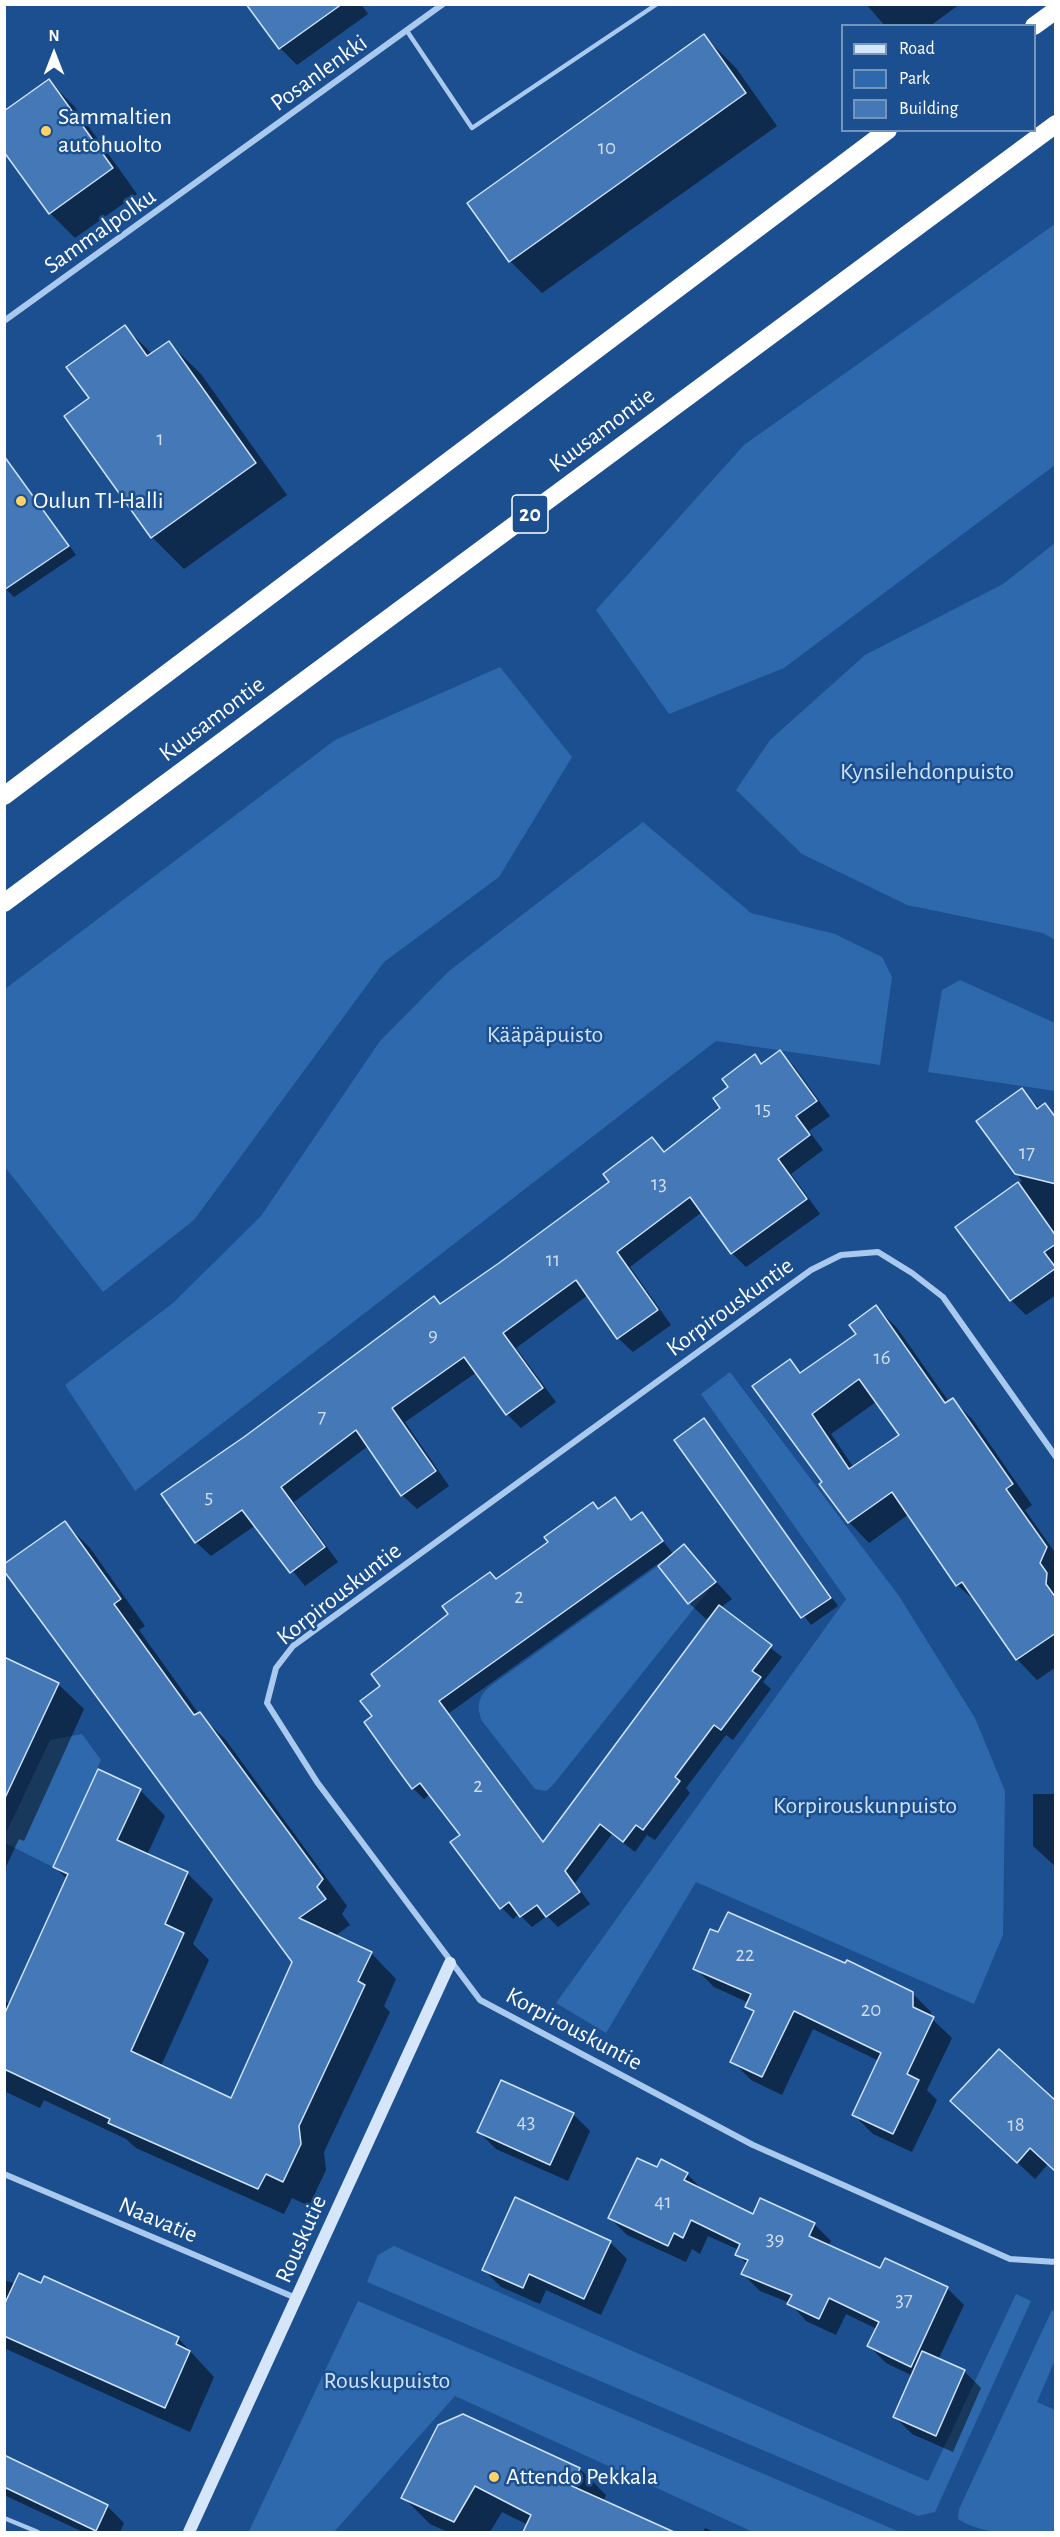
<!DOCTYPE html>
<html>
<head>
<meta charset="utf-8">
<style>
  body { margin:0 }
  #map { position:relative; width:1060px; height:2537px; overflow:hidden; background:#1b4f8f; font-family:"Alegreya Sans",sans-serif }
  canvas { display:block }
  .frame { position:absolute; inset:0; border:6px solid #fff; pointer-events:none }
  .legend { position:absolute; left:841px; top:24px; width:195px; height:108px; box-sizing:border-box; background:#1b4f8f; border:2px solid #7695bc; margin:0; padding:8px 10px; list-style:none; font-size:18px; color:#fff }
  .legend li { display:flex; align-items:center; gap:12px; height:30px }
  .legend b { width:30px; border:2px solid #7695bc }
  .north { position:absolute; left:24px; top:24px; width:60px; height:60px; -webkit-text-stroke:4px #1b4f8f; paint-order:stroke; rotate:0deg; font-size:16px; font-weight:700; line-height:24px; text-align:center; color:#fff }
  .north::after { content:''; display:block; margin:auto; width:21px; height:27px; background:#fff; clip-path:polygon(50% 0,100% 100%,50% 72%,0 100%) }
</style>
</head>
<body>
<div id="map">
<canvas width="1060" height="2537"></canvas>
<div class="frame"></div>
<ul class="legend">
<li><b style="height:8px;background:#d6e6fa"></b>Road</li>
<li><b style="height:16px;background:#2e69ad"></b>Park</li>
<li><b style="height:16px;background:#4478b7"></b>Building</li>
</ul>
<div class="north">N</div>
</div>
<script>
const ctx = document.querySelector('canvas').getContext('2d');
ctx.lineJoin = 'round';
function paint(path, color) {
  ctx.fillStyle = color;
  ctx.fill(path, 'evenodd');
}
function trace(path, color, width, dash) {
  ctx.strokeStyle = color;
  ctx.lineWidth = width;
  ctx.lineCap = dash ? 'butt' : 'round';
  ctx.setLineDash(dash || []);
  ctx.stroke(path);
}
function drawText(font, color, halo, rows, align = 'center') {
  ctx.font = font + ' "Alegreya Sans",sans-serif';
  ctx.lineWidth = 5;
  ctx.setLineDash([]);
  ctx.textBaseline = 'middle';
  ctx.strokeStyle = halo;
  ctx.fillStyle = color;
  for (const [text, x, y, turn = 0] of rows) {
    ctx.save();
    ctx.translate(x, y);
    ctx.rotate((+turn || 0) * Math.PI / 180);
    ctx.textAlign = isNaN(turn) ? turn : align;
    if (halo) ctx.strokeText(text, 0, 0);
    ctx.fillText(text, 0, 0);
    ctx.restore();
  }
}
const green = new Path2D(`
  M1055,224V465L784,668L669,714L596,610L744,445Z
  M1055,543V940L1043,933L907,905L802,854L736,790L770,740L865,655L1003,584Z
  M500,667L572,757L499,877L384,962L194,1220L103,1292L5,1167V989L335,740Z
  M643,822L751,913L835,934L882,957L892,977L880,1065L716,1041L135,1491L65,1385L173,1303L261,1216L380,1041L449,971Z
  M960,980L1055,1023V1091L928,1072L942,990Z
  M730,1372L899,1596L975,1718L1005,1791L1003,1935L974,2004L696,1882L606,2033L556,2003L846,1599L701,1394Z
  M658,1566L688,1603L715,1582L553,1785L546,1791L535,1789L482,1721C476,1707 478,1697 489,1687Z
  M82,1734L101,1760L53,1867L5,1843V1835L50,1740Z
  M394,2246L928,2481L1016,2294L1031,2301L935,2512L918,2516L367,2282L378,2255Z
  M358,2301L900,2532H753L455,2396L334,2532H251L249,2531Z
  M1052,2310L1055,2312V2360L1037,2402L1055,2410V2532C1023,2533 985,2537 958,2519L959,2509Z`);
const shadow = new Path2D(`
  M248,4H361L368,14L297,65L280,48Z
  M866,4H960L930,26H885Z
  M704,36L736,68L777,126L542,293L510,261L469,204Z
  M49,81L74,106L137,194L75,238L50,213L4,149Z
  M125,327L153,355L169,343L201,374L287,495L184,569L152,537L91,398Z
  M4,456L76,555L14,597L4,587Z
  M780,1052L794,1066L830,1116L809,1131L823,1150L791,1174L820,1214L746,1267L732,1253L702,1212L630,1267L671,1325L633,1352L618,1338L588,1295L516,1348L556,1402L521,1428L507,1414L477,1372L405,1422L449,1486L417,1509L402,1495L368,1446L294,1502L338,1562L305,1586L256,1525L211,1556L196,1542L163,1494L441,1305L611,1182L652,1139L666,1153L722,1109L730,1087L755,1056L763,1064Z
  M1022,1090L1040,1109L1045,1105L1056,1116V1295L1026,1315L1011,1300L957,1227L1022,1181L978,1122Z
  M876,1307L897,1328L949,1402L953,1400L973,1420L1032,1505L1025,1510L1056,1554V1667L1037,1680L1017,1659L979,1604L957,1585L909,1514L869,1543L849,1522L824,1482L789,1361L802,1373L858,1334ZM876,1402L901,1436L854,1468L831,1434Z
  M704,1420L838,1606L811,1625L676,1440Z
  M614,1499L633,1520L642,1514L674,1555L684,1546L732,1599L720,1608L782,1657L763,1682L771,1689L733,1740L726,1735L686,1788L690,1793L655,1840L647,1835L635,1852L612,1834L575,1883L590,1904L558,1927L547,1916L532,1927L519,1914L513,1919L502,1908L452,1843L462,1836L430,1794L424,1799L413,1788L374,1717L382,1687L497,1580ZM666,1558L689,1603L706,1619L713,1614L544,1842L449,1713Z
  M65,1523L90,1548L145,1626L139,1630L199,1714L225,1739L347,1906L342,1914L350,1925L335,1936L371,1953L396,1979L384,2006L390,2012L324,2152L326,2170L309,2206L292,2198L284,2214L136,2148L126,2139L44,2100L40,2108L4,2091V2001L11,2004L67,1879L55,1867L140,1790L165,1816L147,1855L187,1873L213,1899L193,1944L209,1960L161,2066L231,2100L294,1962Z
  M4,1659L58,1684L84,1709L24,1841L19,1839L4,1871Z
  M1033,1794H1056V1867L1033,1846Z
  M695,1968L912,1993L931,2012V2018L952,2038L927,2090L937,2100L912,2152L873,2134L854,2115L879,2061L813,2029L782,2095L751,2080L732,2061L754,2013L747,2006L749,2003L714,1987Z
  M1056,2099V2171L1048,2164L1035,2179L969,2118Z
  M573,2114L590,2131L568,2181L496,2149L479,2132Z
  M658,2169L687,2174L704,2191L754,2216L814,2224L831,2241L828,2246L881,2270L947,2288L964,2305L938,2360L964,2371L981,2388L953,2452L912,2434L895,2417L913,2376L886,2363L869,2346L877,2329L846,2314L836,2335L806,2321L790,2303L760,2291L743,2274L747,2264L737,2254L739,2250L708,2236L700,2254L692,2249L686,2262L627,2235L610,2218Z
  M610,2242L627,2259L601,2315L546,2290L540,2304L501,2287L484,2270Z
  M4,2280L178,2338L214,2377L190,2432L4,2348Z
  M4,2457L107,2506L124,2523L120,2532H83L4,2495Z
  M580,2469L606,2495L603,2501L675,2532H532L528,2525L502,2512L490,2532H448L430,2524L403,2497Z
  M705,2528L714,2532H703Z`);
const building = new Path2D(`
  M246,4H342L279,49Z
  M704,34L746,93L509,262L467,203Z
  M49,79L113,168L49,214L4,152V111Z
  M125,325L147,356L169,341L256,463L151,538L64,416L89,398L66,367Z
  M4,456L69,546L4,590Z
  M780,1050L817,1101L796,1116L810,1135L778,1159L807,1199L731,1254L690,1197L617,1252L658,1310L617,1339L576,1280L503,1333L543,1388L506,1415L464,1357L392,1408L436,1471L401,1496L356,1430L281,1487L325,1547L290,1573L242,1510L195,1543L161,1494L244,1437L434,1296L440,1304L499,1263L609,1182L603,1174L652,1137L664,1152L720,1108L713,1098L728,1087L722,1079L755,1054L761,1064Z
  M1022,1088L1037,1109L1045,1103L1056,1118V1184L1015,1174L976,1121Z
  M1018,1182L1056,1236V1244L1044,1252L1056,1268L1010,1301L955,1227Z
  M876,1305L945,1403L953,1398L1013,1484L1006,1489L1047,1547L1040,1563L1047,1573L1046,1584L1056,1598V1633L1016,1660L962,1582L956,1586L892,1492L848,1523L819,1484L822,1482L752,1386L790,1359L800,1373L856,1334L849,1325ZM859,1379L899,1435L849,1469L812,1414Z
  M704,1418L831,1598L801,1618L674,1440Z
  M615,1497L631,1520L642,1512L663,1541L439,1701L543,1842L719,1605L772,1645L752,1671L761,1677L721,1730L714,1725L675,1777L680,1781L643,1830L636,1825L623,1842L600,1824L565,1871L580,1892L546,1917L537,1905L520,1917L509,1902L500,1909L450,1842L460,1835L420,1783L412,1789L393,1763L364,1722L372,1716L360,1701L380,1686L371,1674L448,1614L442,1606L490,1572L496,1579L548,1542L544,1537L593,1502L598,1509Z
  M65,1521L121,1599L114,1604L194,1715L200,1712L323,1879L317,1887L326,1899L299,1918L372,1952L358,1981L365,1985L299,2126L301,2144L283,2182L266,2174L258,2189L108,2123L110,2119L4,2069V2015L68,1874L53,1867L98,1769L141,1789L117,1840L188,1872L165,1924L184,1933L131,2051L231,2098L292,1962L4,1571V1564Z
  M684,1544L716,1582L688,1604L658,1566Z
  M4,1657L59,1683L4,1800Z
  M728,1912L845,1963L847,1960L913,1992V2007L934,2017L907,2074L919,2080L893,2134L852,2115L881,2053L794,2011L762,2077L730,2062L754,2011L745,2007L751,1994L693,1969L710,1929L718,1932Z
  M999,2049L1056,2101V2172L1030,2148L1017,2163L950,2101Z
  M501,2080L574,2113L550,2165L477,2132Z
  M637,2158L657,2167L661,2159L688,2173L684,2180L753,2214L760,2198L815,2223L809,2236L880,2268L885,2258L948,2287L911,2367L867,2346L879,2322L829,2298L819,2319L787,2304L792,2295L741,2274L748,2260L735,2255L740,2244L691,2220L683,2238L674,2233L668,2246L608,2218Z
  M515,2197L611,2241L584,2299L529,2274L523,2288L482,2270Z
  M19,2273L41,2283L44,2276L179,2337L176,2344L190,2351L165,2408L4,2336V2305Z
  M922,2351L965,2370L936,2436L893,2417Z
  M463,2414L580,2468L572,2486L674,2532H523L531,2515L475,2486L454,2522L401,2498L438,2425Z
  M4,2455L108,2505L96,2531L4,2487Z`);
const lane = new Path2D(`
  M407,31L472,128L657,4
  M4,2518L38,2532`);
const street = new Path2D(`
  M4,321L443,4
  M1056,1457L943,1297L912,1273L878,1252L841,1255L811,1270L293,1646L276,1668L267,1703L317,1782L480,2000L753,2145L1010,2259L1056,2262
  M4,2174L296,2298`);
const secondary = new Path2D(`
  M189,2532L450,1963`);
const highway = new Path2D(`
  M1034,26L1056,10
  M4,796L888,130
  M4,903L1056,124`);
const markers = [
  [46,131,6,"#ffd166"],
  [21,501,6,"#ffd166"],
  [494,2477,6,"#ffd166"]
];
const numberNames = [
  ["10",607,148],
  ["1",160,439],
  ["15",763,1109],
  ["17",1027,1153],
  ["13",659,1184],
  ["11",553,1260],
  ["9",433,1335],
  ["16",882,1358],
  ["7",322,1417],
  ["5",209,1497],
  ["2",519,1597],
  ["2",478,1786],
  ["22",745,1955],
  ["20",871,2010],
  ["43",526,2122],
  ["18",1016,2125],
  ["41",663,2202],
  ["39",775,2239],
  ["37",904,2300]
];
const shields = [
  [530,514,36]
];
const shieldNames = [
  ["20",530,514]
];
const streetNames = [
  ["Posanlenkki",319,73,-36],
  ["Sammalpolku",100,231,-35],
  ["Kuusamontie",602,430,-37],
  ["Kuusamontie",212,719,-37],
  ["Korpirouskuntie",730,1307,-36],
  ["Korpirouskuntie",339,1594,-38],
  ["Korpirouskuntie",574,2029,28],
  ["Naavatie",158,2220,23],
  ["Rouskutie",301,2239,-66]
];
const poiNames = [
  ["Sammaltien",58,117],
  ["autohuolto",58,145],
  ["Oulun TI-Halli",33,501],
  ["Attendo Pekkala",506,2477]
];
const parkNames = [
  ["Kynsilehdonpuisto",927,772],
  ["Kääpäpuisto",545,1035],
  ["Korpirouskunpuisto",865,1806],
  ["Rouskupuisto",387,2381]
];
paint(green, '#2e69ad');
paint(shadow, '#0007');
paint(building, '#4478b7');
trace(building, '#cfe3fa', 1.5);
trace(lane, '#a9c9ee', 4.5);
trace(street, '#a9c9ee', 6);
trace(secondary, '#d6e6fa', 12);
trace(highway, '#fff', 18);
for (const [x, y, r, color] of markers) {
  const dot = new Path2D();
  dot.arc(x, y, r, 0, 2 * Math.PI);
  ctx.fillStyle = color;
  ctx.fill(dot);
  trace(dot, '#1b4f8f', 2);
}
drawText('21px', '#d0dded', null, numberNames);
for (const [x, y, w] of shields) {
  const box = new Path2D();
  box.roundRect(x - w / 2, y - 19, w, 38, 4.5);
  ctx.fillStyle = '#1b4f8f';
  ctx.fill(box);
  trace(box, '#fff', 1.5);
}
drawText('bold 22px', '#fff', null, shieldNames);
drawText('24px', '#fff', '#1b4f8f', streetNames);
drawText('24px', '#fff', '#1b4f8f', poiNames, 'left');
drawText('24px', '#cfe3fa', '#1b4f8f', parkNames);
</script>
</body>
</html>
